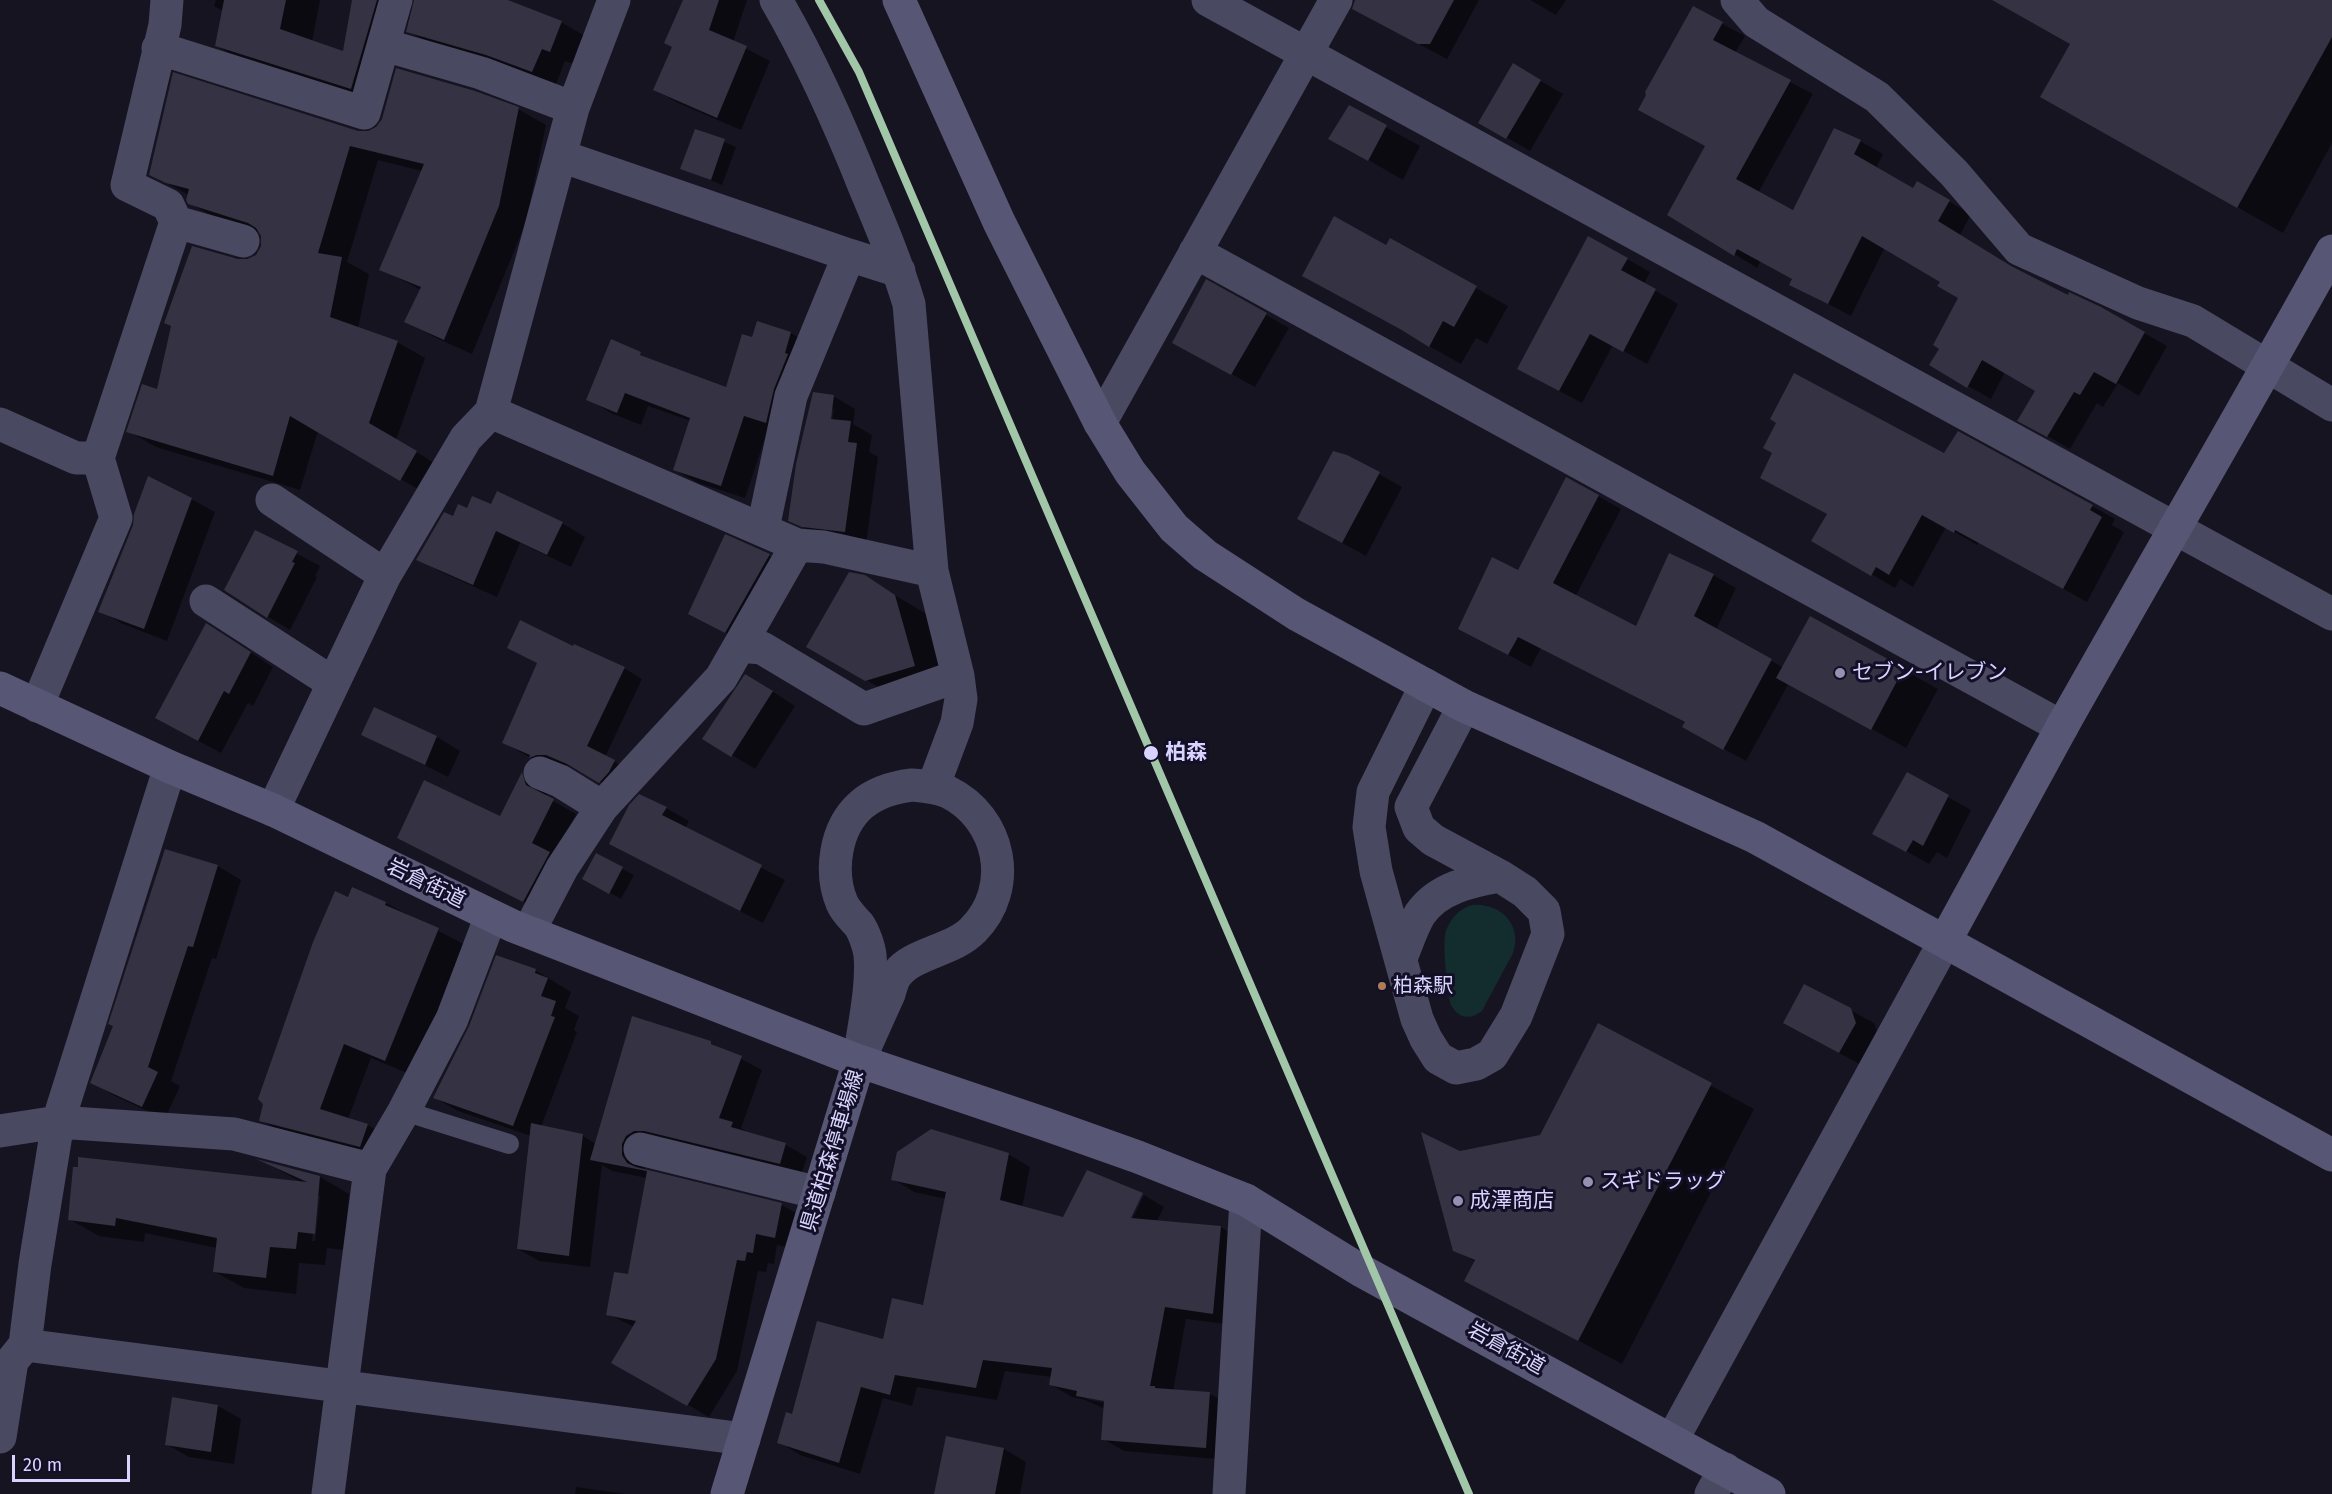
<!DOCTYPE html>
<html>
<head>
<meta charset="utf-8">
<style>
  body { margin:0 }
  #map { position:relative; width:2332px; height:1494px; overflow:hidden; background:#161421; font-family:"Fira Sans",sans-serif }
  canvas { display:block }
  .scale { position:absolute; left:12px; top:1455px; width:118px; height:27px; box-sizing:border-box; border:3px solid #d9d4ff; border-top:0; padding-left:8px; font-size:18px; line-height:21px; white-space:nowrap; color:#d9d4ff; -webkit-text-stroke:4px #130f26; paint-order:stroke }
</style>
</head>
<body>
<div id="map">
<canvas width="2332" height="1494"></canvas>
<div class="scale">20 m</div>
</div>
<script>
const ctx = document.querySelector('canvas').getContext('2d');
ctx.lineJoin = 'round';
function paint(path, color) {
  ctx.fillStyle = color;
  ctx.fill(path, 'evenodd');
}
function trace(path, color, width, dash) {
  ctx.strokeStyle = color;
  ctx.lineWidth = width;
  ctx.lineCap = dash ? 'butt' : 'round';
  ctx.setLineDash(dash || []);
  ctx.stroke(path);
}
function drawText(font, color, halo, rows, align = 'center') {
  ctx.font = font + ' "Fira Sans","Noto Sans JP",sans-serif';
  ctx.lineWidth = 6;
  ctx.setLineDash([]);
  ctx.textBaseline = 'middle';
  ctx.strokeStyle = halo;
  ctx.fillStyle = color;
  for (const [text, x, y, turn = 0] of rows) {
    ctx.save();
    ctx.translate(x, y);
    ctx.rotate((+turn || 0) * Math.PI / 180);
    ctx.textAlign = isNaN(turn) ? turn : align;
    if (halo) ctx.strokeText(text, 0, 0);
    ctx.fillText(text, 0, 0);
    ctx.restore();
  }
}
const green = new Path2D(`
  M1472,905C1500,903 1523,924 1513,953L1482,1011C1475,1016 1468,1019 1460,1015C1456,1013 1453,1008 1451,1005C1447,993 1443,947 1445,935C1448,921 1458,909 1472,905Z`);
const shadow = new Path2D(`
  M216,0H320L312,42L344,53L354,0H400L412,7L383,106L248,64L217,46L223,11L214,6Z
  M415,0H504L561,22L585,36L574,64L565,61L556,84L431,45L408,31Z
  M684,0H747L733,42L770,61L741,130L678,103L655,90L673,47Z
  M1359,0H1479L1447,59L1373,20Z
  M1530,0H1566L1556,15Z
  M1994,0H2332V143L2283,233L2086,122L2071,44Z
  M1693,8L1745,36L1735,53L1813,94L1758,193L1794,212L1860,141L1883,154L1876,168L1913,190L1917,183L1971,214L1960,235L2019,272L2068,297L2100,308L2167,346L2139,396L2118,383L2103,407L2097,403L2070,449L2042,433L2037,390L2005,372L1991,399L1931,365L1941,348L1960,298L1942,281L1885,247L1851,316L1791,284L1794,279L1761,260L1757,268L1669,214L1706,146Z
  M1514,65L1563,94L1530,151L1480,122Z
  M1349,107L1420,146L1403,180L1330,138Z
  M518,109L546,125L526,222L472,354L434,337L406,321L421,290L381,269L422,171L378,160L347,262L369,274L358,329L397,342L425,358L396,440L443,468L428,495L318,431L300,490L156,447L128,431L158,391L238,261H247L257,256L263,246L261,233L218,220L190,203L189,195L150,174L359,132Z
  M696,130L736,147L722,185L682,168Z
  M1390,240L1508,306L1487,344L1476,338L1461,364L1429,346L1387,247Z
  M1627,259L1650,272L1644,284L1678,304L1647,364L1613,345L1582,403L1542,382Z
  M1206,281L1289,328L1255,387L1198,356Z
  M758,323L791,333L814,346L768,429L745,498L698,483L675,470L691,421L648,406L641,425L611,413L588,399L612,341L655,362L727,389L753,339Z
  M814,394L833,396L855,409L853,424L872,435L869,452L878,457L866,544L812,532L790,520L797,464ZM833,409H834L831,427L830,415Z
  M1945,455L2092,506L2115,519L2112,525L2124,532L2087,602L1979,542L1977,545L1946,527L1913,587L1900,579L1895,588L1813,540Z
  M1379,474L1402,487L1366,556L1322,532Z
  M1598,496L1621,509L1575,597L1636,628L1713,575L1736,588L1716,630L1784,668L1810,618L1938,689L1906,748L1789,683L1746,761L1706,739L1686,723L1541,648L1531,667L1482,641L1518,573Z
  M191,499L215,512L167,641L123,624L100,611Z
  M492,506L562,523L585,537L571,567L520,543L497,597L441,572L418,559L454,518L468,510Z
  M256,532L320,566L315,576L317,577L290,630L268,617Z
  M726,536L786,564L742,641L706,623Z
  M864,577L930,616L948,686L901,700L808,646Z
  M229,638L273,667L253,706L248,703L221,753L180,731Z
  M574,648L624,668L642,679L605,757L633,772L618,792L585,773L567,765H556L549,768L504,743Z
  M769,689L795,706L755,769L704,738Z
  M375,709L437,737L460,751L448,777L363,734Z
  M522,774L545,787L548,798L576,814L555,857L547,914L399,838L501,818Z
  M1907,774L1971,810L1947,858L1937,852L1929,864L1874,833Z
  M666,808L689,821L685,828L785,880L763,923L611,844Z
  M596,855L634,875L621,899L584,878Z
  M218,866L241,880L216,959L212,958L171,1081L180,1086L165,1119L115,1096L92,1082L115,1026Z
  M353,889L386,903L465,945L412,1075L371,1058L348,1119L368,1125L394,1141L387,1161L287,1136L261,1120Z
  M535,970L571,992L565,1008L579,1016L574,1030L577,1032L541,1127L583,1136L596,1144L711,1043L762,1070L741,1128L754,1136L786,1145L807,1157L801,1175L643,1156L645,1171L782,1205L803,1217L796,1249L777,1245L774,1264L768,1263L766,1272L758,1271L737,1371L709,1417L614,1362L634,1327L608,1314L629,1275L647,1178L612,1171L602,1165L590,1267L539,1261L518,1249L531,1136L458,1111L435,1098Z
  M1850,1010L1874,1023L1879,1037L1863,1066L1808,1036Z
  M1599,1025L1754,1109L1622,1364L1466,1280L1476,1262L1454,1250L1460,1153L1541,1137Z
  M1008,1154L1030,1167L1022,1208L1064,1219L1088,1172L1143,1195H1141L1126,1224L1129,1226L1144,1195L1164,1207L1156,1222L1221,1227L1242,1240L1234,1325L1186,1319L1173,1391L1210,1394L1232,1406L1228,1460L1124,1451L1103,1439L1105,1409L1085,1400L1072,1397L1050,1384L1052,1377L1005,1371L997,1400L917,1387L912,1406L883,1398L860,1474L800,1455L779,1442L794,1416L924,1307L946,1199L914,1192L893,1179ZM1083,1397L1112,1401L1111,1404L1090,1400Z
  M266,1163L320,1177L349,1194L344,1250L327,1248L325,1265L299,1263L296,1294L244,1288L215,1272L217,1248L145,1233L144,1242L99,1236L69,1219L303,1183ZM317,1196H320L315,1241H312Z
  M173,1399L218,1406L241,1419L234,1464L189,1457L166,1444Z
  M1004,1449L1026,1462L1020,1494H936Z
  M576,1487L626,1494H575Z`);
const building = new Path2D(`
  M224,0H286L280,29L343,51L352,0H377L351,89L215,46Z
  M414,0H508L562,21L550,52L542,49L532,72L486,55L406,32Z
  M683,0H719L709,30L747,46L717,118L653,90L672,47L664,43Z
  M1355,0H1454L1430,44H1418L1352,9Z
  M1992,0H2332V37L2237,208L2040,97L2070,44Z
  M1693,6L1723,22L1713,40L1791,80L1736,179L1793,210L1834,128L1861,140L1854,154L1913,188L1917,181L1950,200L1938,221L2011,266L2068,295L2069,292L2101,307L2145,332L2116,384L2094,372L2080,395L2074,392L2047,437L2017,421L2035,391L1982,360L1967,388L1929,365L1939,349L1933,345L1958,298L1937,286L1940,282L1862,236L1828,304L1789,285L1792,279L1737,249L1734,256L1667,215L1705,146L1638,110L1646,95L1645,92Z
  M1513,63L1541,80L1506,139L1478,123Z
  M396,68L475,91L519,107L499,206L444,340L404,322L421,287L379,270L424,164L350,146L318,253L342,257L330,317L398,341L369,423L417,451L400,481L290,416L273,476L126,432L142,384L157,389L171,326L164,323L192,246L238,259H247L256,255L261,246V236L256,228L248,223L188,204L186,200L189,189L166,183L149,175L173,72L358,131H368L376,127L382,119Z
  M1349,105L1387,125L1368,161L1328,139Z
  M695,129L725,139L711,180L680,169Z
  M1334,216L1386,245L1390,238L1477,286L1454,327L1443,321L1429,347L1400,329L1302,276Z
  M1588,236L1628,258L1621,270L1656,289L1623,352L1590,334L1559,391L1517,369Z
  M1206,279L1267,313L1231,375L1172,343Z
  M757,321L791,332L785,353L788,354L774,389L766,423L744,416L721,486L673,470L690,418L625,393L617,413L586,400L611,339L641,352L640,355L726,387L742,334L752,337Z
  M1794,373L1944,453L1958,431L2093,505L2090,510L2102,517L2063,589L1955,530L1954,533L1922,515L1889,575L1876,567L1871,576L1811,541L1827,514L1760,478L1772,453L1763,448L1776,423L1770,419Z
  M813,392L834,395L831,419L851,421L848,442L857,443L845,532L802,527L788,521L796,464Z
  M1333,451L1347,455L1380,472L1342,543L1297,519Z
  M148,476L192,498L144,629L98,612L133,525L134,514Z
  M1566,477L1599,495L1553,583L1636,626L1669,553L1714,574L1694,616L1772,659L1723,750L1682,727L1685,722L1518,637L1508,655L1458,629L1492,557L1518,570Z
  M497,491L563,522L547,555L496,531L473,585L416,560L444,512L453,516L458,504L467,508L472,496L491,504Z
  M255,530L298,551L292,562L295,563L267,618L224,590Z
  M725,534L770,554L725,633L688,614Z
  M849,572L865,575L895,595L915,666L865,681L806,647Z
  M1810,616L1904,668L1871,730L1776,678Z
  M520,620L573,646L574,644L625,667L587,746L615,760L609,772L599,783L567,764L546,755H537L529,758L530,755L502,743L537,663L507,648Z
  M206,623L251,652L229,694L224,691L198,741L155,718Z
  M745,674L773,691L731,757L702,739Z
  M374,707L437,736L425,765L361,735Z
  M522,772L526,785L554,799L532,843L550,852L523,902L397,838L424,780L500,816Z
  M1907,772L1949,795L1923,846L1913,840L1906,852L1872,834Z
  M639,794L667,807L662,815L762,865L740,911L609,844L629,805Z
  M165,849L218,865L193,947L188,946L148,1067L158,1072L142,1107L90,1083L113,1026L108,1024Z
  M596,853L623,867L609,894L582,879Z
  M352,887L386,902L385,905L439,928L385,1061L344,1044L320,1109L368,1124L360,1147L259,1121L263,1104L258,1099L313,942L335,891L348,897Z
  M496,955L536,969L535,973L548,978L541,996L556,1001L551,1016L555,1017L513,1126L433,1098L469,1026Z
  M1804,984L1851,1008L1856,1023L1839,1053L1783,1023Z
  M632,1016L711,1041V1044L742,1056L719,1118L733,1122L731,1127L786,1143L780,1164L644,1131H634L626,1136L622,1144V1155L627,1163L636,1167L782,1203L775,1238L756,1234L753,1253L747,1252L745,1261L737,1260L716,1359L687,1406L611,1363L636,1321L606,1315L614,1272L628,1274L647,1171L590,1160Z
  M1598,1023L1712,1083L1578,1341L1464,1281L1475,1260L1453,1251L1421,1132L1460,1151L1540,1135Z
  M531,1123L583,1134L569,1256L517,1249Z
  M931,1129L1009,1153L1000,1200L1063,1217L1087,1170L1143,1193L1131,1218L1221,1226L1213,1314L1165,1307L1150,1386H1155V1388L1210,1392L1206,1448L1101,1440L1104,1401L1076,1396L1077,1391L1049,1385L1052,1368L983,1360L976,1388L895,1375L890,1395L861,1387L839,1463L777,1443L786,1412L792,1414L817,1321L883,1339L892,1298L923,1305L946,1192L891,1180L897,1152Z
  M78,1157L307,1182L256,1159L320,1176L315,1234L298,1232L296,1249L270,1247L266,1278L213,1272L217,1238L116,1218L115,1226L68,1220L73,1167H78Z
  M172,1397L218,1405L211,1452L165,1445Z
  M946,1436L1004,1448L995,1494H934Z`);
const lane = new Path2D(`
  M404,1111L509,1144`);
const street = new Path2D(`
  M776,0C811,60 839,123 865,188C881,226 897,264 909,304L932,571L958,676L961,699L957,723L933,787
  M1208,0L2332,614
  M1737,0L1756,22L1877,97L1954,173L2019,249L2138,303L2193,321L2332,405
  M384,45L481,73L573,108
  M158,48L364,113L396,0
  M561,156L849,255
  M176,222L243,241
  M1195,252L2062,727
  M491,412L797,545L824,547L932,571
  M1100,423L1336,0
  M0,424L76,458H98
  M272,500L385,575
  M763,528L791,396L849,255L899,271
  M206,601L333,683
  M740,646L762,648L864,709L958,676
  M1426,685L1373,792L1369,827L1376,871L1417,1019L1426,1039L1438,1058L1456,1068L1476,1064L1492,1055L1516,1016L1548,934L1544,911L1525,892L1500,876L1433,840L1419,828L1411,807L1464,706
  M37,706L116,518L98,458L176,222L168,205L127,185L165,25L167,0
  M540,773L560,781L602,807
  M912,785C925,786 936,787 948,792C1001,818 1015,888 973,930C954,950 914,953 898,973C893,978 891,987 889,994C879,1016 869,1038 859,1061C863,1029 873,987 870,955C869,947 864,932 859,925C853,918 846,912 842,903C829,872 835,828 861,805C875,793 895,787 912,785Z
  M273,810L385,575L466,438L491,412L573,108L614,0
  M529,931L562,868L602,807L721,678L797,545
  M1401,958C1407,944 1412,927 1420,914C1438,888 1471,881 1500,876
  M0,1131L58,1122L234,1134L370,1169
  M640,1149L819,1193
  M25,1345L744,1439
  M0,1437L12,1361L25,1345L35,1264L58,1122L170,767
  M1672,1440L1945,941
  M328,1494L370,1169L404,1111L452,1019L491,916
  M1229,1494L1246,1200
  M1711,1494L1725,1469`);
const secondary = new Path2D(`
  M899,0L999,222L1100,423L1130,472L1174,528L1205,555L1296,614L1464,706L1755,837L2332,1155
  M0,688L170,767L273,810L513,926L859,1061L1045,1124L1138,1157L1246,1200L1360,1270L1769,1494
  M1945,941C1984,869 2023,797 2063,725C2152,567 2244,410 2332,251
  M727,1494L859,1061`);
const rail1 = new Path2D(`
  M819,0L859,72L1469,1494`);
const markers = [
  [1840,673,6,"#9591b1"],
  [1151,753,8,"#d9d4ff"],
  [1382,986,5,"#b07c57"],
  [1588,1182,6,"#9591b1"],
  [1458,1201,6,"#9591b1"]
];
const busNames = [
  ["柏森駅",1393,986]
];
const poiNames = [
  ["セブン-イレブン",1852,673],
  ["スギドラッグ",1600,1182],
  ["成澤商店",1470,1201]
];
const stopNames = [
  ["柏森",1165,753]
];
const streetNames = [
  ["岩倉街道",426,884,26],
  ["県道柏森停車場線",833,1151,-73],
  ["岩倉街道",1506,1349,29]
];
paint(green, '#132c2d');
paint(shadow, '#0007');
paint(building, '#343243');
trace(lane, '#4a4962', 20);
trace(street, '#4a4962', 33);
trace(secondary, '#575674', 33);
trace(rail1, '#a2c7a8', 8);
for (const [x, y, r, color] of markers) {
  const dot = new Path2D();
  dot.arc(x, y, r, 0, 2 * Math.PI);
  ctx.fillStyle = color;
  ctx.fill(dot);
  trace(dot, '#130f26', 2);
}
drawText('20px', '#d9d4ff', '#130f26', busNames, 'left');
drawText('21px', '#d9d4ff', '#130f26', poiNames, 'left');
drawText('bold 21px', '#d9d4ff', '#130f26', stopNames, 'left');
drawText('21px', '#d9d4ff', '#130f26', streetNames);
</script>
</body>
</html>
